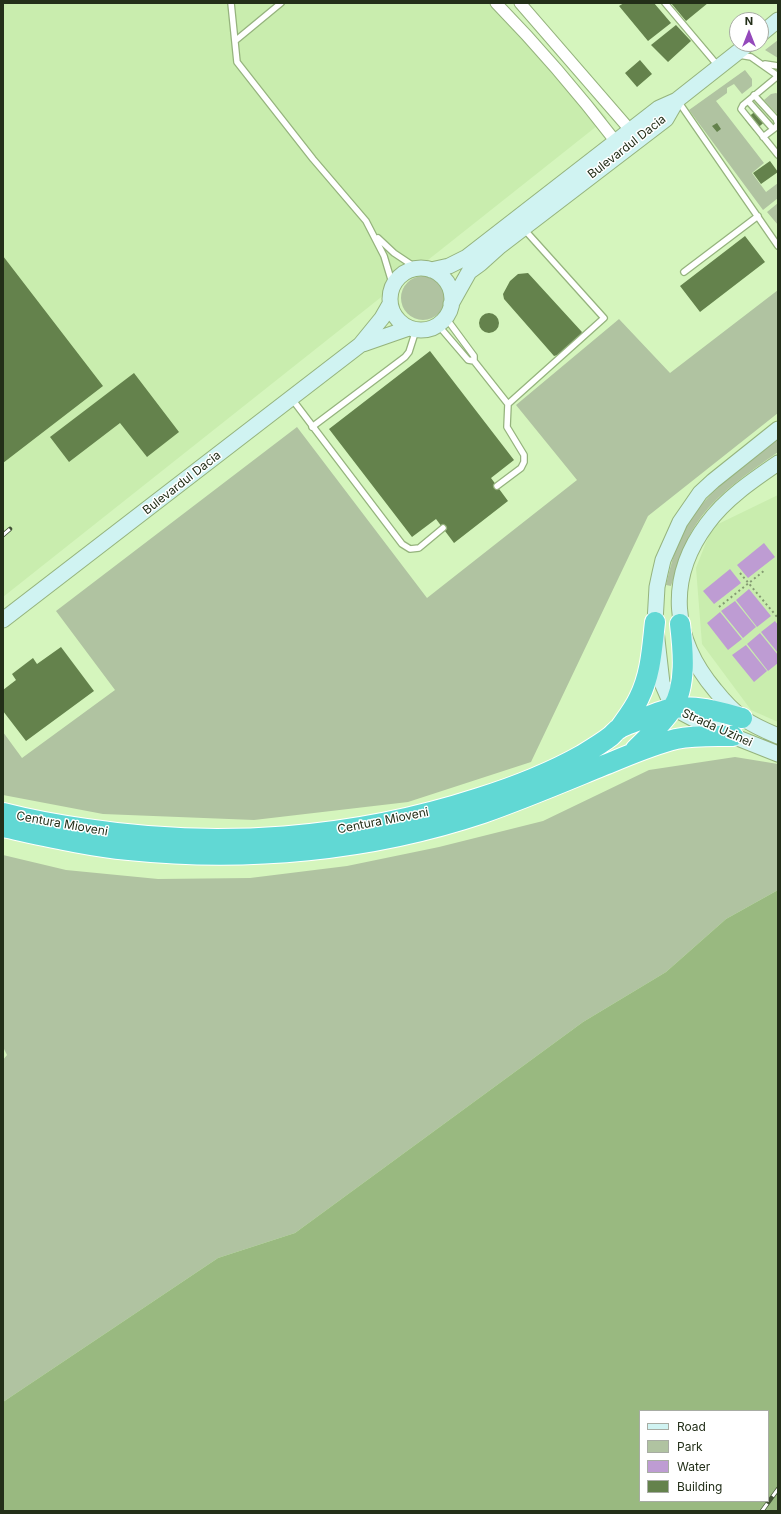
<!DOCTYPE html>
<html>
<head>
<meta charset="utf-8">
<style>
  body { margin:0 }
  #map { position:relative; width:781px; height:1514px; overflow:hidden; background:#d5f5bd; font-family:Inter,sans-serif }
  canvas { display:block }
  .frame { position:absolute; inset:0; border:4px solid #232f19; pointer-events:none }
  .legend { position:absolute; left:639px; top:1410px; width:130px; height:92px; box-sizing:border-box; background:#fff; border:1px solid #a7aca3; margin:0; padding:5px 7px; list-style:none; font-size:12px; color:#232f19 }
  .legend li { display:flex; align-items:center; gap:8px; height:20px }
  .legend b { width:20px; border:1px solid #a7aca3 }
  .north { position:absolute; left:729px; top:12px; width:40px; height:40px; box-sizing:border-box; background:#fff; border:1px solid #a7aca3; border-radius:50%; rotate:0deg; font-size:11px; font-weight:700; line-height:16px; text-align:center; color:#232f19 }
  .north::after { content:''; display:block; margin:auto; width:14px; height:18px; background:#9449bb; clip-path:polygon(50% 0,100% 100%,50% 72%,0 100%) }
</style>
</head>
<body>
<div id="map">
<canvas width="781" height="1514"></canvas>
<div class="frame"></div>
<ul class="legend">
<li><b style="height:5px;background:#d0f3f2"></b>Road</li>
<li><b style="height:11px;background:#b0c3a1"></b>Park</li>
<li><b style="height:11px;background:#be9cd3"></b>Water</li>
<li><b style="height:11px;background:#64824c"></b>Building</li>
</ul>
<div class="north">N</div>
</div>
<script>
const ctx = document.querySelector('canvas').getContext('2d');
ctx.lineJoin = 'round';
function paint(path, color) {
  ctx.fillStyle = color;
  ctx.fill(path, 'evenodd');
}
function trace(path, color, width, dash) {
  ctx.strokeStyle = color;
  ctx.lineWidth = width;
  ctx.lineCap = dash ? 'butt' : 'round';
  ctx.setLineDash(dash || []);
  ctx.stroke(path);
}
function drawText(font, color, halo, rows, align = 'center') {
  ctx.font = font + ' Inter,sans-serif';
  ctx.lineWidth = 3;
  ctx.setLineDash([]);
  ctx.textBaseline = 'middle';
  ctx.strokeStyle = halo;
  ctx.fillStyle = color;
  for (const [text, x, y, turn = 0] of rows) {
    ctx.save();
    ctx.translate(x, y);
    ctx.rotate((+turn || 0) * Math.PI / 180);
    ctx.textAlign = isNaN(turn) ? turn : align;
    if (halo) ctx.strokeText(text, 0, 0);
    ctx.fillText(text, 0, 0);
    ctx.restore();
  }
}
const built = new Path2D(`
  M3,3H504L607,118L3,597Z
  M778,495V722L751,710L702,644L696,568L712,527Z`);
const green = new Path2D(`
  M778,40V58L765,50Z
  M745,70L752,79V86L742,94L734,84L727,88V93L716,101L764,163L752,173L766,192L778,183V198L763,210L689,110Z
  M776,93L778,94V115L764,100L771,94Z
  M778,203V225L767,212Z
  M401 298a22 22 0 1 1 44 0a22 22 0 1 1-44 0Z
  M778,290V413L648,516L531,762L408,802L254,820L103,814L3,795V732L22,758L115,690L56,611L297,427L427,598L577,480L516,405L619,319L670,373Z
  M778,437V452C749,473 717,493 697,523C684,541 678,565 671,586L666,585C671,564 676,543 687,525C709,489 746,464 778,437Z
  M735,757L778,764V890L726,919L666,972L583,1022L295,1233L218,1258L3,1402V1060L7,1055L3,1047V855L66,870L158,879L250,878L347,866L439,847L543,821L649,770Z`);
const forest = new Path2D(`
  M778,890V1511H3V1402L218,1258L295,1233L583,1022L666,972L726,919ZM640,1411H768V1501H640Z`);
const water = new Path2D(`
  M764,543L775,557L748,578L737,565Z
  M730,569L741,583L714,604L703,591Z
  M749,589L771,616L757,627L736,600Z
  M735,601L756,627L743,638L721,611Z
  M720,612L742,639L728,650L707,623Z
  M775,621L778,625V653L761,632Z
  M760,633L778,655V663L768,671L747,644Z
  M746,645L767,671L754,682L732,655Z`);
const building = new Path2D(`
  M624,3H654L671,23L648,41L619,6Z
  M671,3H708L686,21Z
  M676,25L691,41L668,62L651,45Z
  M640,60L652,74L637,87L625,73Z
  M759,108L768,119L754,131L745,120Z
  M717,123L721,129L717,132L712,126Z
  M770,161L778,172L761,184L753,173Z
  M745,236L765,262L700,312L680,286Z
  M3,256L103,386L3,463Z
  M528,273L582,332L580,336L558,355L554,356L504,299L503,294L510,281L518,274Z
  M479 323a10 10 0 1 1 20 0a10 10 0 1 1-20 0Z
  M430,351L514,460L491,478L508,501L454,543L436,519L412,537L329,429Z
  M134,373L179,432L147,457L120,423L69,462L50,437Z
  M61,647L94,691L26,741L3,711V690L16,680L12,674L33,658L37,664Z`);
const path = new Path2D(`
  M740,573L778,618
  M719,607L765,570`);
const lane = new Path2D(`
  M231,3L237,62L313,159L366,221L384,256L393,286
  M665,3L719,67
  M235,41L281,3
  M739,55L751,57L778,76
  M765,64L778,66
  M778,76L743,105L741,109L778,155
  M754,95L776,119L778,124L775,128L763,137
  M678,101L778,246
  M748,101L773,129
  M378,238L394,253L418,269
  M684,272L758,216
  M446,318L474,356V361L508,404L507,427L524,455V462L521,468L497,486
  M438,325L468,360L474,361
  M292,399L402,544L410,549L419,548L443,528
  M508,404L604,318L523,228
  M312,427L405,357L409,352L416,330`);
const street = new Path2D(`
  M496,3C539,47 579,94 616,142
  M520,3L631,131`);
const secondary = new Path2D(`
  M761,34L778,20
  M390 299a31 31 0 1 1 62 0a31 31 0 1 1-62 0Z
  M431,270L449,266L467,257L659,108L677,100
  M451,304L469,272L480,264L500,246L666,119L677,100L748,44
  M363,344L409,328
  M778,429L713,481L700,493L680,522L663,560L660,573L657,587L655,622L662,683L673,708L705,725L778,754
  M778,463C753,480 725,499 707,524C666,579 672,639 715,690C723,700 733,711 743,718C754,726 766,731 778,736
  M3,620L360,345L382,318L390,304`);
const highway = new Path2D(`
  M619,729C626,719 634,709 639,698C651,674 652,648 655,622
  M635,750C648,737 662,724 672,709C687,686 683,649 680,624
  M3,813C30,820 58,825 86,829C217,849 353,839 479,798C514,787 550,773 582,755C592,749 602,743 611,736C614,733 616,730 620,728C625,725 632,723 637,721C648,716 662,710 674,708C697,705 720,712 742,718
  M3,827C45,836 87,846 129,850C247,862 370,851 483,813C523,799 563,782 602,766C627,756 651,745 676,739C695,735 714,736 733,736`);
const rail = new Path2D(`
  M3,535L10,529
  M762,1511L778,1489`);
const streetNames = [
  ["Bulevardul Dacia",627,147,-38],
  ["Bulevardul Dacia",182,483,-38],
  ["Strada Uzinei",717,728,24],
  ["Centura Mioveni",383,821,-11],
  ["Centura Mioveni",62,824,10]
];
paint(built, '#c9edae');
paint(green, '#b0c3a1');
paint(forest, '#99b980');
paint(water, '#be9cd3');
paint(building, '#64824c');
trace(lane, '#95b37d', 8);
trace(street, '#95b37d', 13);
trace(secondary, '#95b37d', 17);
trace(highway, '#fff', 22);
trace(path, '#849b72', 2, [2, 3]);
trace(lane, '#fff', 5.5);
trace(street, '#fff', 11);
trace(secondary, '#d0f3f2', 15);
trace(highway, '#61d8d4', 20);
trace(rail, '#415135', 4.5);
trace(rail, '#fff', 3, [9]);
drawText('12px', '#232f19', '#fff', streetNames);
</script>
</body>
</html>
